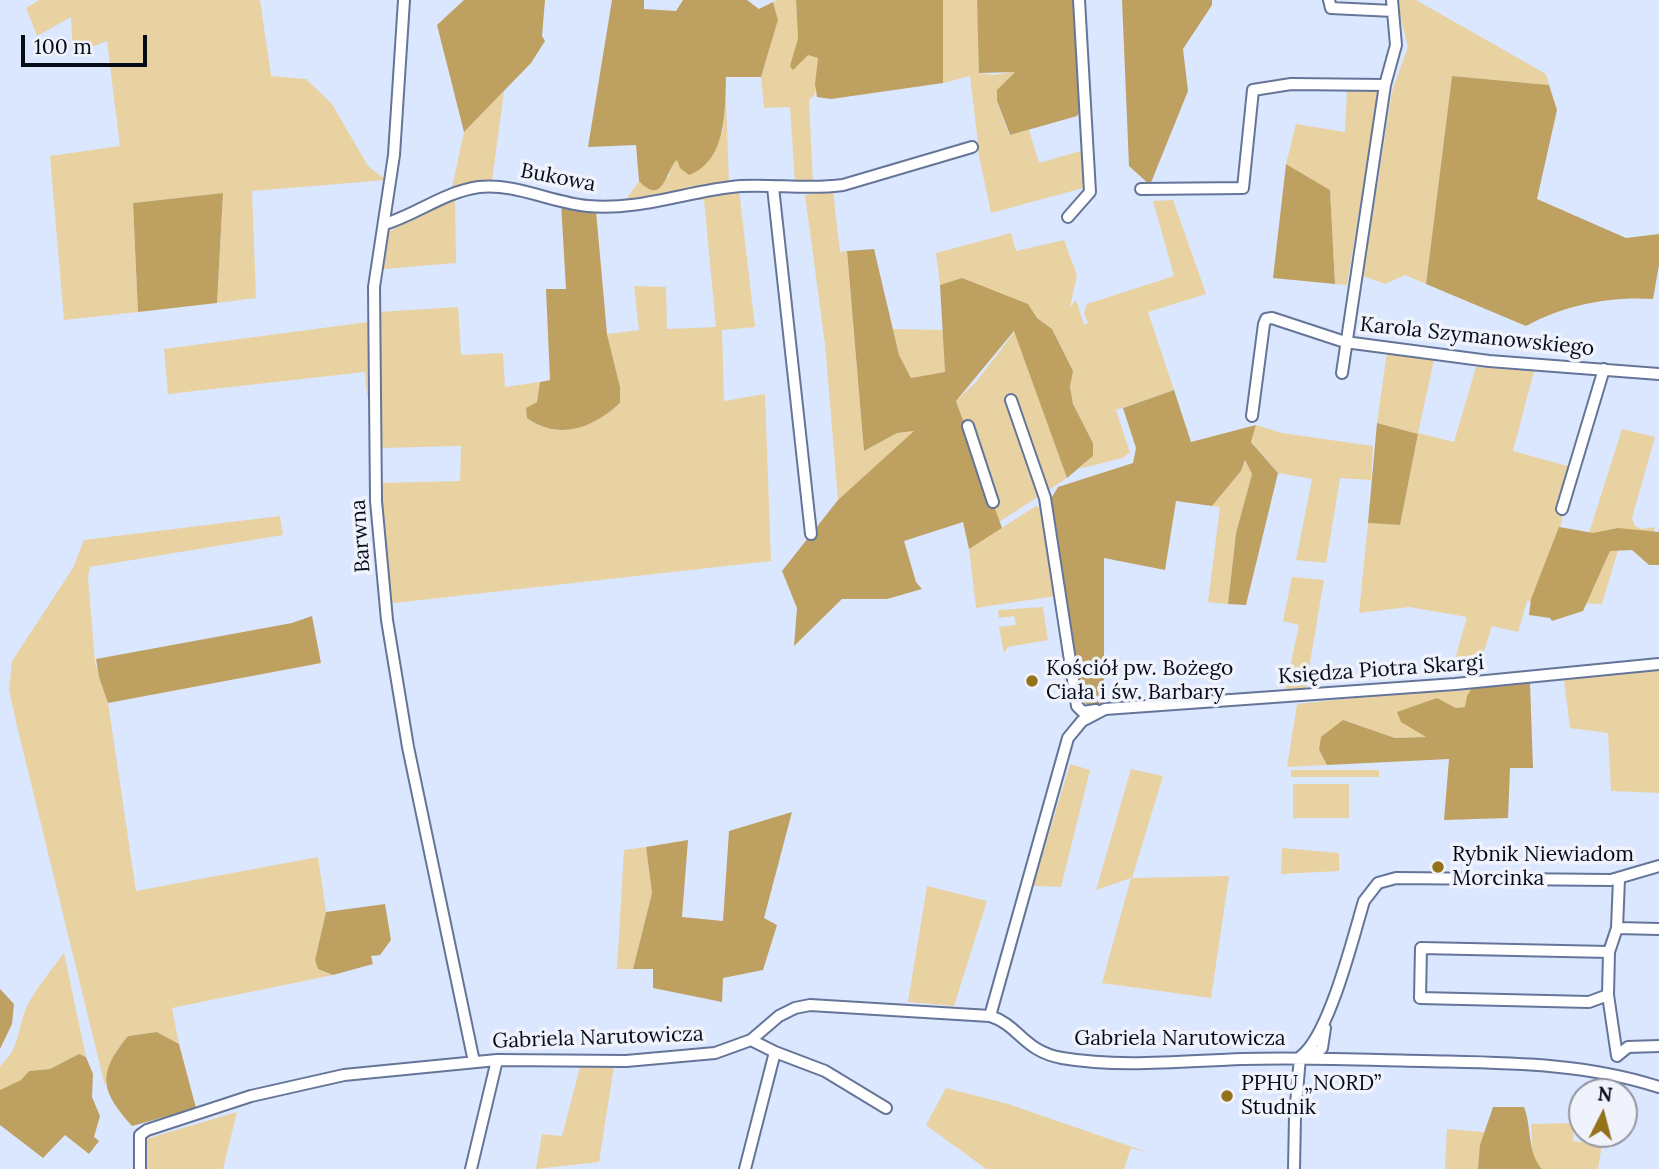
<!DOCTYPE html>
<html>
<head>
<meta charset="utf-8">
<style>
  body { margin:0 }
  #map { position:relative; width:1659px; height:1169px; overflow:hidden; background:#dbe6ff; font-family:Lora,serif }
  canvas { display:block }
  .north { position:absolute; left:1568px; top:1078px; width:70px; height:70px; box-sizing:border-box; background:#f0f3fc; border:2px solid #9296a1; border-radius:50%; rotate:6deg; font-size:19px; font-weight:700; line-height:28px; text-align:center; color:#060b18 }
  .north::after { content:''; display:block; margin:auto; width:24px; height:32px; background:#937219; clip-path:polygon(50% 0,100% 100%,50% 72%,0 100%) }
  .scale { position:absolute; left:21px; top:35px; width:126px; height:32px; box-sizing:border-box; border:4px solid #060b18; border-top:0; padding-left:9px; font-size:21px; line-height:24px; white-space:nowrap; color:#060b18; -webkit-text-stroke:5px #f0f3fc; paint-order:stroke }
</style>
</head>
<body>
<div id="map">
<canvas width="1659" height="1169"></canvas>
<div class="north">N</div>
<div class="scale">100 m</div>
</div>
<script>
const ctx = document.querySelector('canvas').getContext('2d');
ctx.lineJoin = 'round';
function paint(path, color) {
  ctx.fillStyle = color;
  ctx.fill(path, 'evenodd');
}
function trace(path, color, width, dash) {
  ctx.strokeStyle = color;
  ctx.lineWidth = width;
  ctx.lineCap = dash ? 'butt' : 'round';
  ctx.setLineDash(dash || []);
  ctx.stroke(path);
}
function drawText(font, color, halo, rows, align = 'center') {
  ctx.font = font + ' Lora,serif';
  ctx.lineWidth = 7;
  ctx.setLineDash([]);
  ctx.textBaseline = 'middle';
  ctx.strokeStyle = halo;
  ctx.fillStyle = color;
  for (const [text, x, y, turn = 0] of rows) {
    ctx.save();
    ctx.translate(x, y);
    ctx.rotate((+turn || 0) * Math.PI / 180);
    ctx.textAlign = isNaN(turn) ? turn : align;
    if (halo) ctx.strokeText(text, 0, 0);
    ctx.fillText(text, 0, 0);
    ctx.restore();
  }
}
const green = new Path2D(`
  M39,0H260L271,76L306,79L332,104L368,166L386,180L252,191L256,298L217,303L223,193L133,203L138,312L64,320L50,156L120,146L107,41L73,54L71,17L37,36L26,8Z
  M778,0H796L798,38L795,47L818,58L815,94L809,100L813,184L795,182L790,107L764,108L761,77L778,20L773,2Z
  M943,0H977L980,73L994,75L1016,71L997,91V102L1009,135L1029,130L1039,163L1084,150L1087,187L991,213L978,151L974,152V145L978,144L970,76L943,83Z
  M1396,0H1416L1546,74L1549,85L1452,76L1426,284L1405,275L1385,284L1363,276L1392,91L1408,47Z
  M1347,88H1373L1379,91L1347,285L1335,284L1330,190L1286,164L1296,124L1345,132Z
  M504,91L492,181L452,188L464,132Z
  M726,96L729,184L625,201L639,181L652,188L669,176L672,163L677,159L708,162L723,130Z
  M739,190L755,327L722,330L724,401L765,394L771,561L394,603L388,598L381,483L460,481L461,446L380,448L379,312L458,307L461,355L503,353L505,387L540,382L537,402L527,418C558,441 593,428 620,403V387L607,334L639,330L634,286L666,287L667,329L716,327L704,200H695Z
  M833,191L840,252L847,251L864,451L897,433L915,431L838,500L825,344L805,195Z
  M455,198L456,263L383,269L389,232L424,210Z
  M1173,200L1206,294L1148,312L1174,390L1116,410L1130,453L1122,458L1079,469L1093,456V443L1073,404L1070,387L1073,371L1052,329L1037,318L1028,304L962,279L940,285L936,253L1011,233L1016,251L1064,240L1077,275L1070,307L1076,300L1084,325L1088,323L1084,313L1087,304L1174,276L1153,201Z
  M368,322L371,396L367,397L365,372L168,394L164,349Z
  M893,329L943,330L945,372L911,378L899,355Z
  M1015,331L1067,478L999,522L956,401L977,381Z
  M1387,352L1434,360L1418,433L1454,442L1476,367L1534,371L1513,451L1571,467L1557,512L1563,515L1560,527L1589,533L1622,429L1655,437L1632,518L1635,526L1642,529L1655,527L1651,543L1623,534L1602,604L1527,601L1518,632L1492,626L1478,670L1451,673L1467,617L1409,607L1359,613L1368,523L1400,525L1418,434L1377,423Z
  M1256,425L1282,433L1373,446L1371,480L1340,478L1326,563L1296,560L1312,479L1278,473L1251,441Z
  M1245,460L1252,474L1236,533L1228,604L1208,602L1220,507L1212,506L1241,471Z
  M1036,506L1043,509L1056,596L976,608L969,549Z
  M280,516L283,535L90,567L88,577L95,662L108,703L136,891L318,857L326,912L315,960L318,969L333,975L172,1008L179,1044L157,1032L128,1036L115,1053L105,1086L17,726L9,690L12,661L73,568L84,540Z
  M1292,577L1324,580L1305,692L1284,695L1299,625L1283,621Z
  M1043,607L1048,640L1008,647L1004,653L999,627L1016,625L1014,616L999,618L998,610Z
  M1659,667V793L1611,791L1608,733L1570,728L1564,680Z
  M1474,685L1466,707L1456,708L1437,698L1427,737L1395,738L1343,720L1319,750L1327,765L1287,767L1297,704Z
  M1070,764L1090,770L1061,887L1033,886Z
  M1131,769L1163,776L1132,878L1229,876L1211,998L1102,983L1131,878L1096,890Z
  M1291,770H1379V777H1291Z
  M1293,784H1349V818H1293Z
  M646,847L652,893L633,969H617L624,850Z
  M1282,848L1339,853V871L1281,874Z
  M927,886L987,901L954,1006L908,1002Z
  M64,953L86,1057L79,1054L50,1069L29,1071L21,1080L0,1090V1066C22,1047 17,1024 29,1002C39,985 52,969 64,953Z
  M581,1063L614,1066L599,1162L536,1169L542,1134L562,1136Z
  M946,1088L1008,1104L1150,1153L1131,1148L1124,1169H986L926,1125Z
  M237,1112L223,1169H146V1139Z
  M1574,1123L1573,1141L1602,1144L1598,1169H1542L1533,1160L1531,1124Z
  M1447,1129L1484,1132L1478,1169H1445Z`);
const forest = new Path2D(`
  M464,0H545L542,36L545,41L531,63L464,132L437,25Z
  M612,0H644V9L676,11L683,0H747L759,9L773,2L778,20L761,77H726C725,110 727,161 689,175L680,168L677,160C666,168 664,208 639,181L636,145L588,147Z
  M796,0H943V83L831,99L817,97L815,84L818,58L808,55L793,70L790,66L798,38Z
  M977,0H1074L1080,111L1077,116L1010,135L997,101V90L1015,72L979,73Z
  M1122,0H1212V5L1183,49L1188,91L1150,185L1129,166Z
  M1452,76L1549,85L1557,110L1537,199L1626,238L1659,234V265L1653,299C1610,296 1564,305 1526,326L1426,284Z
  M1286,164L1330,190L1335,284L1273,278Z
  M223,193L217,303L138,312L133,203Z
  M561,203L582,211H596L607,334L620,387V403C593,428 559,441 527,418L526,408L537,402L540,382L550,380L546,289H566Z
  M874,249L899,355L911,378L945,372L940,285L962,278L1028,304L1037,318L1052,329L1073,371L1070,387L1073,404L1093,443V456L1067,478L1014,331L956,401L1002,528L969,549L963,522L904,541L916,582L922,589L887,599H842L794,646L797,608L782,571L838,500L914,431L897,433L864,451L847,251Z
  M1174,390L1191,442L1256,425L1251,442L1278,473L1246,605L1228,604L1236,533L1252,474L1245,460L1241,471L1212,506L1176,501L1165,570L1104,558V705L1091,707L1080,700L1049,502L1058,487L1133,463L1136,448L1123,408Z
  M1377,423L1418,434L1400,525L1368,523Z
  M1559,527L1593,533L1618,528L1659,532V565H1649L1632,550L1610,551L1583,611L1552,621L1550,618L1529,615L1531,599Z
  M312,616L321,663L108,703L99,677L96,659L292,623Z
  M1491,683H1530L1533,768H1510L1508,818L1444,820L1449,759L1327,765L1319,750L1321,737L1343,720L1395,738L1426,737L1401,722L1397,712L1437,698L1456,708L1465,707L1467,696L1474,685Z
  M792,812L764,918L777,925L763,970L723,978L722,1002L653,988V969H633L652,893L646,847L688,840L682,917L723,921L729,831Z
  M385,904L391,940L380,955L371,956L373,964L333,975L318,969L315,960L326,912Z
  M0,989L14,1004L12,1024L0,1049Z
  M157,1032L179,1044L196,1108L132,1126C101,1091 96,1075 128,1036Z
  M79,1054L86,1057L93,1074L92,1097L100,1116L94,1137L99,1141L89,1154L65,1135L43,1158L0,1125V1090L21,1080L29,1071L50,1069Z
  M1493,1107H1524C1532,1127 1527,1153 1542,1169H1478L1480,1145Z`);
const minor = new Path2D(`
  M404,0L394,155L374,287L376,501L387,620L408,747L474,1062
  M1329,0L1331,8L1393,11
  M773,187L811,534
  M1141,189L1243,188L1253,90L1291,84L1385,85
  M1068,217L1090,192L1079,0
  M385,224C417,214 444,192 479,187C516,183 552,203 588,206C640,211 690,190 741,186C775,184 809,190 843,185L972,147
  M1342,373L1385,85L1396,45L1392,0
  M1011,400L1045,498L1077,706L1083,712L1096,710
  M1252,416L1264,324L1266,319L1272,318L1345,342L1489,361L1659,374
  M968,426L993,502
  M1562,509L1604,369
  M1619,879L1617,928L1609,952L1608,995L1617,1056L1628,1047L1659,1046
  M1617,928L1659,929
  M1608,995L1589,1002L1420,998L1421,948L1609,952
  M990,1016L1068,738L1082,721L1105,709L1455,684L1659,664
  M775,1052L825,1071L886,1108
  M1313,1057L1322,1048L1325,1028
  M140,1169V1135L147,1130L251,1096L344,1075L497,1060L626,1061L715,1053L751,1040L779,1016L795,1008L810,1005L990,1016C1019,1025 1023,1051 1062,1058C1120,1068 1184,1061 1242,1059C1303,1057 1362,1060 1423,1061C1503,1063 1582,1062 1659,1087
  M471,1169L497,1060
  M745,1169L775,1052L751,1040
  M1294,1169L1295,1116L1300,1057C1329,1037 1353,937 1364,901L1378,883L1396,878L1611,880L1659,866`);
const markers = [
  [1032,681,7,"#937219"],
  [1438,867,7,"#937219"],
  [1227,1096,7,"#937219"]
];
const streetNames = [
  ["Bukowa",558,178,11],
  ["Karola Szymanowskiego",1477,337,6],
  ["Barwna",361,536,-94],
  ["Księdza Piotra Skargi",1381,670,-4],
  ["Gabriela Narutowicza",598,1038,-2],
  ["Gabriela Narutowicza",1180,1039]
];
const poiNames = [
  ["Kościół pw. Bożego",1046,669],
  ["Ciała i św. Barbary",1046,693],
  ["Rybnik Niewiadom",1452,855],
  ["Morcinka",1452,879],
  ["PPHU „NORD”",1241,1084],
  ["Studnik",1241,1108]
];
paint(green, '#e8d2a2');
paint(forest, '#bea161');
trace(minor, '#657599', 14);
trace(minor, '#fff', 10);
for (const [x, y, r, color] of markers) {
  const dot = new Path2D();
  dot.arc(x, y, r, 0, 2 * Math.PI);
  ctx.fillStyle = color;
  ctx.fill(dot);
  trace(dot, '#f0f3fc', 2.5);
}
drawText('21px', '#060b18', '#f0f3fc', streetNames);
drawText('21px', '#060b18', '#f0f3fc', poiNames, 'left');
</script>
</body>
</html>
